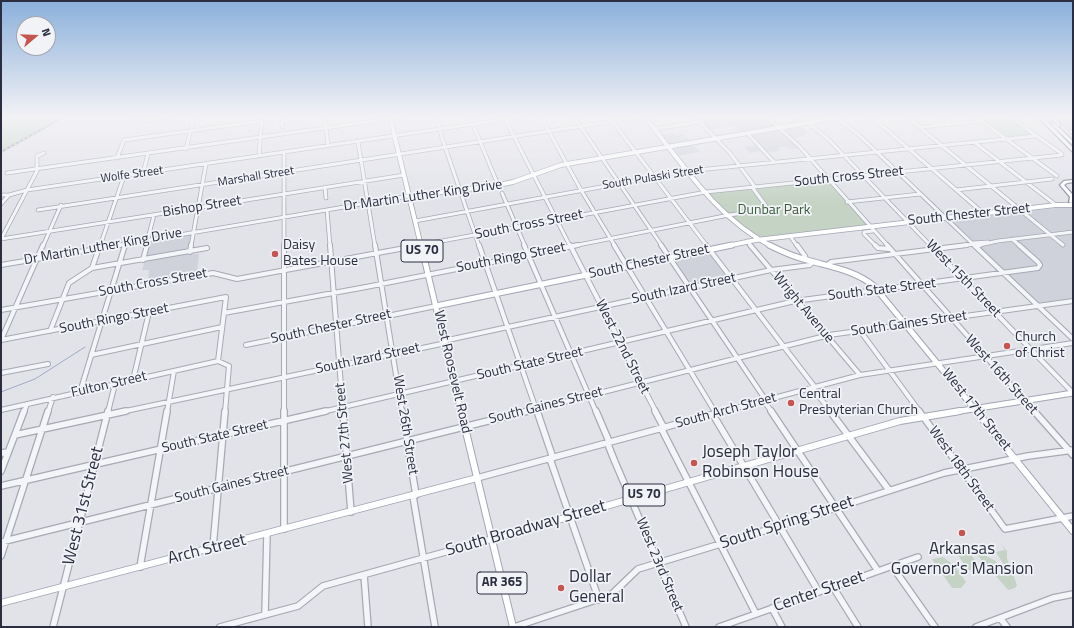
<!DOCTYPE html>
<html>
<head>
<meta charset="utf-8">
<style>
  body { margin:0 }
  #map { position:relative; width:1074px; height:628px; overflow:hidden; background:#e2e3e9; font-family:"Titillium Web",sans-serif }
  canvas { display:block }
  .frame { position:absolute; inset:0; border:2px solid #2b2e40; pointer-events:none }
  .north { position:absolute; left:16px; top:16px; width:40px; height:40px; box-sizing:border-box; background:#f1f3f7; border:1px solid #a2a4ae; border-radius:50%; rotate:71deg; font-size:11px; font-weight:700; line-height:16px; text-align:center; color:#2b2e40 }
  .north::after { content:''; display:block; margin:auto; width:14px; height:18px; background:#c6554f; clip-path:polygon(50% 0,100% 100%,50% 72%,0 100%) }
</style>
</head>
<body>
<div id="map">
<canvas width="1074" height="628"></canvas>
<div class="frame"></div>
<div class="north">N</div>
</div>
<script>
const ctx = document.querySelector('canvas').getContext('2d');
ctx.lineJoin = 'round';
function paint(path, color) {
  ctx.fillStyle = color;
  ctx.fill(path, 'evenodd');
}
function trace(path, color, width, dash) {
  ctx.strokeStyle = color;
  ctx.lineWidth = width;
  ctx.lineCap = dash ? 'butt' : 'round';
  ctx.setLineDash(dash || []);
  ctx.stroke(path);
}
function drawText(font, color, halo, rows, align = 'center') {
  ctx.font = font + ' "Titillium Web",sans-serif';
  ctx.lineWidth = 3.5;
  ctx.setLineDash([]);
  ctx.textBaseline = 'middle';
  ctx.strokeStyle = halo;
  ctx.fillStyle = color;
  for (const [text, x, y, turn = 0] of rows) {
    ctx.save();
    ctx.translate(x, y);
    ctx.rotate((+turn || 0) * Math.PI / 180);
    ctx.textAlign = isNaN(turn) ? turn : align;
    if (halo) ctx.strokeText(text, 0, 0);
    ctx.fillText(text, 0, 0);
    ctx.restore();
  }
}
const built = new Path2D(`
  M695,117H779L770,120L779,128L798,124L790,117H801L808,123L799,125L808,133H804L806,136L791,139L801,148L789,149L786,146L778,148L780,151L766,152L764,150L750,153L744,147L758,145L747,133L742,134L733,126L708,130Z
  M1054,117H1073V137Z
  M673,133L675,135L684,134L700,152L677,156L660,135Z
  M1073,206V299L1039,303L951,220Z
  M195,234L193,254H199L197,272L148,282L149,270H142L151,241Z
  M710,252L728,277L692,285L675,260Z`);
const green = new Path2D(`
  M1,117H64L1,152Z
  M979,117H1009L1034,135L1006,137Z
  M827,179L869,227L759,239L740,227L706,192Z
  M1001,544L1007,551V559L1017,585L1015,588L1008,590L996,576L1003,574L1002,571L1004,565L996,552L1004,550L1006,552Z
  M974,549C976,550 996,561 997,562L995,565L996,570L991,571L986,567Z
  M968,550L980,568L978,572L968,570L956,552Z
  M943,557L955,566L966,582L961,588H952L932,559Z`);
const stream = new Path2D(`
  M1,392L35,379L85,347`);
const minorFar2 = new Path2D(`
  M325,117L328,146
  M437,117L442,138L479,246
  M470,117L498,185
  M541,117L581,190L615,246
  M574,117L662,246
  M609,117L707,246
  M695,117L730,153L755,187
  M767,117L800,147L888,246
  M801,117L828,139L931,246
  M836,117L860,136L975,246
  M872,117L983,213
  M907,117L1063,245
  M942,117L951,124
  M976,117L1057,176
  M1010,117L1062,154
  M133,118L143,121L171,117
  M505,119L570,246
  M283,127L281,124L284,117
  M921,127L982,121
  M655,129L699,122
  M1071,132H1073
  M747,133L774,162
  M358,142L375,246
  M974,142L1056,205
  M186,149L194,117
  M284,153V246
  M259,156L262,117
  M117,158L124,140L261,121
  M7,173L402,117
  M143,173L148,154
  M325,187L326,198
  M956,190L1052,179
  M502,193L525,246
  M1,195H9
  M847,202L920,194
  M1,204L9,195L27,190L521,117
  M38,210L640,117
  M327,210L330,246
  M415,221L688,171L1036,136
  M873,231L864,232V234L876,246
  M790,236L797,246
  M1,239L404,175
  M1,239L37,171V156L44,153
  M1012,239L1020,246
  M747,241L751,246
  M972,243L988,242
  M43,246L61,205
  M100,246L124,176
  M114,246L409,196
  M124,246L125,244
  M146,246L154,215
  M191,246L206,164
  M415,246L706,192L1062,155
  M573,246L729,215L766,210V206L752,187
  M959,246L974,244
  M975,246L998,241L1073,232`);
const minorFar1 = new Path2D(`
  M284,245V412
  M330,245L343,412
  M375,245L402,412
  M479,245L537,412
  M524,245L596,412
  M570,245L656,412
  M614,245L715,412
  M661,245L765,399L766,404L772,412
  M706,245L814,386V390L831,412
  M750,245L860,375
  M797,245L805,256L806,260
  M875,245L878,248L889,249
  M887,245L1035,412
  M930,245L1073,393
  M974,245L1073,339
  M975,246L980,245
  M190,252L191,245
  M143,260L147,245
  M1,265L120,245
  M827,265L831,262L967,245
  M92,268L100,245
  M1,310L213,273L237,279L421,245
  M224,313L366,287L578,245
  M50,331L69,283L92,268L207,248
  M861,332L920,412
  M1,340L226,297L218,361L229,366L225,412
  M1,340L43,245
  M246,345L436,306
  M91,355L222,327
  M1,373L48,364
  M133,380L149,312
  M80,392L125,245
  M1,410L218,361
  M24,412L27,404
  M48,412L53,397
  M108,412L115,384
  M121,412L441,344L448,340L771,270L810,265L813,262
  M167,412L174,371
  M322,412L795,301L1038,268L1040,265L1038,262L1019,245
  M524,412L829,335L1073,301
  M721,412L860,375L1073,343`);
const minor = new Path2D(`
  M284,411V529
  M343,411L351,512
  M402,411L416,495
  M537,411L553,458
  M596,411L608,439L609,447L615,462L686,627
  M655,411L664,428
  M715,411V418L819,592
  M771,411L878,571
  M830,411L889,490
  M919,411L1005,529L1073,516
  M1034,411L1073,455
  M661,428L756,614
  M15,435L126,411
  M1,453L8,452
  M550,459L599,600
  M1,471L24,411
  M477,478L725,411
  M1,486L326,411
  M413,496L435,627
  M1,542L528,411
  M213,547L225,411
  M1,556L48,411
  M892,566L935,627
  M140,567L167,411
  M364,575L368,627
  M833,587L858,627
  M772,608L782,627
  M265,615L267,534
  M1000,618L1007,627
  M53,627L108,411
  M220,627L298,606L323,586L492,539
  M514,627L611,595L638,569L783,525L944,473L1028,456L1073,450
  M719,627L918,557
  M976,627L1053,598L1073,594`);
const majorFar2 = new Path2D(`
  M390,117L421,246
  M645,117C683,164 716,218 771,246
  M409,196L494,186L513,182L561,165L842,117
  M727,246L756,240L1056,205H1073`);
const majorFar1 = new Path2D(`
  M421,245L461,412
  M769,245C781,251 794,257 807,260C831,267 854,270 874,286L977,412
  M436,306L732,245
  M954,412L1073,393`);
const major = new Path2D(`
  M461,411L513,627
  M976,411L1073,531
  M492,539L900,421L960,411
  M1,603L477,478`);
const highway = new Path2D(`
  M1038,117H1043L1073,148V151H1072Z
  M1050,117H1054L1060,124V126H1058Z
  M1052,123H1054L1073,141V144H1072L1052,125Z
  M1073,180V182L1067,183L1064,185L1073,195V202L1071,203L1069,202L1070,197L1060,185L1064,181Z`);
const rail = new Path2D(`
  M1,152L64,117`);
const markers = [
  [275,254,4,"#c6554f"],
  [1007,346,4,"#c6554f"],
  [791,403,4,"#c6554f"],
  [694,463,4,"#c6554f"],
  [962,533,4,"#c6554f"],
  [561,588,4,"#c6554f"]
];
const farStreetnames = [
  ["Wolfe Street",132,175,-8],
  ["Marshall Street",256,177,-9],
  ["South Pulaski Street",653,178,-9]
];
const shields = [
  [422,251,42],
  [644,495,42],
  [502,583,50]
];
const shieldNames = [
  ["US 70",422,251],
  ["US 70",644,495],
  ["AR 365",502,583]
];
const streetNames = [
  ["South Cross Street",849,177,-6],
  ["Dr Martin Luther King Drive",423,196,-8],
  ["Bishop Street",202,207,-9],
  ["South Chester Street",969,215,-6],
  ["South Cross Street",529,225,-11],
  ["Dr Martin Luther King Drive",103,247,-10],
  ["South Ringo Street",511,258,-11],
  ["South Chester Street",649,262,-12],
  ["West 15th Street",963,279,46],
  ["South Cross Street",153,283,-10],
  ["South Izard Street",684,289,-12],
  ["South State Street",882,290,-7],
  ["Wright Avenue",803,308,50],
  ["South Ringo Street",114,319,-11],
  ["South Gaines Street",909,324,-8],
  ["South Chester Street",331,327,-12],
  ["West 22nd Street",622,347,63],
  ["South Izard Street",368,359,-12],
  ["South State Street",530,364,-13],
  ["West Roosevelt Road",452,372,77],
  ["West 16th Street",1001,375,48],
  ["Fulton Street",109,385,-13],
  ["South Gaines Street",546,406,-14],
  ["West 17th Street",976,410,51],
  ["South Arch Street",726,411,-15],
  ["West 26th Street",405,425,81],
  ["West 27th Street",345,433,-95],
  ["South State Street",215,437,-13],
  ["West 18th Street",961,469,54],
  ["South Gaines Street",232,485,-14],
  ["West 23rd Street",659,565,67]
];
const parkNames = [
  ["Dunbar Park",774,211]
];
const poiNames = [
  ["Daisy",283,246],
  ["Bates House",283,262],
  ["Church",1015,338],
  ["of Christ",1015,354],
  ["Central",799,395],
  ["Presbyterian Church",799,411]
];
const nearPoinames = [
  ["Joseph Taylor",702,453],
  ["Robinson House",702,473],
  ["Arkansas",962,550,"center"],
  ["Governor's Mansion",962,570,"center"],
  ["Dollar",569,578],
  ["General",569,598]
];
const nearStreetnames = [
  ["West 31st Street",84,506,-76],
  ["South Spring Street",787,523,-18],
  ["South Broadway Street",526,529,-16],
  ["Arch Street",207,550,-14],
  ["Center Street",819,592,-19]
];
paint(built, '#d0d2db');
paint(green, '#c4d3c4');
trace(stream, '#9faac7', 1);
trace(minorFar2, '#a7a9b3', 4.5);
trace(minorFar1, '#a7a9b3', 6);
trace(minor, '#a7a9b3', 8);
trace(majorFar2, '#a2a6b4', 5.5);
trace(majorFar1, '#a2a6b4', 7);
trace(major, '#a2a6b4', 8);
trace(highway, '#8a8e9f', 2.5);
trace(minorFar2, '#f4f5f8', 3);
trace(minorFar1, '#f4f5f8', 4);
trace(minor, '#f4f5f8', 5.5);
trace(majorFar2, '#fff', 4);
trace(majorFar1, '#fff', 5);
trace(major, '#fff', 6);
paint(highway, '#fff');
trace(rail, '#7c8092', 2);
trace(rail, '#f1f3f7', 1, [2.5]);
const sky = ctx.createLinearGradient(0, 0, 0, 205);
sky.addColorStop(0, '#8bb0db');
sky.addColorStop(0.57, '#f2f2f5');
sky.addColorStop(1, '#f2f2f500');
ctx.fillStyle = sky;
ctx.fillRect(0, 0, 1074, 205);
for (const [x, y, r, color] of markers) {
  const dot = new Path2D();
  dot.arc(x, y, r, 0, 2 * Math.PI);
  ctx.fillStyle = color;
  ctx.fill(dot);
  trace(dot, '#f1f3f7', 1.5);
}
drawText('12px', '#2b2e40', '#f1f3f7', farStreetnames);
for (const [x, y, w] of shields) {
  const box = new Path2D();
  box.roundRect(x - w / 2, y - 11, w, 22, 3);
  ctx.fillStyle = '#f1f3f7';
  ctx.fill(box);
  trace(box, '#2b2e40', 1);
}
drawText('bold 13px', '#2b2e40', null, shieldNames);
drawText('14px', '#2b2e40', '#f1f3f7', streetNames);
drawText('14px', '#395b3a', '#f1f3f7', parkNames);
drawText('14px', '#2b2e40', '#f1f3f7', poiNames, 'left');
drawText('17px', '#2b2e40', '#f1f3f7', nearPoinames, 'left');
drawText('17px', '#2b2e40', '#f1f3f7', nearStreetnames);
</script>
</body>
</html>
